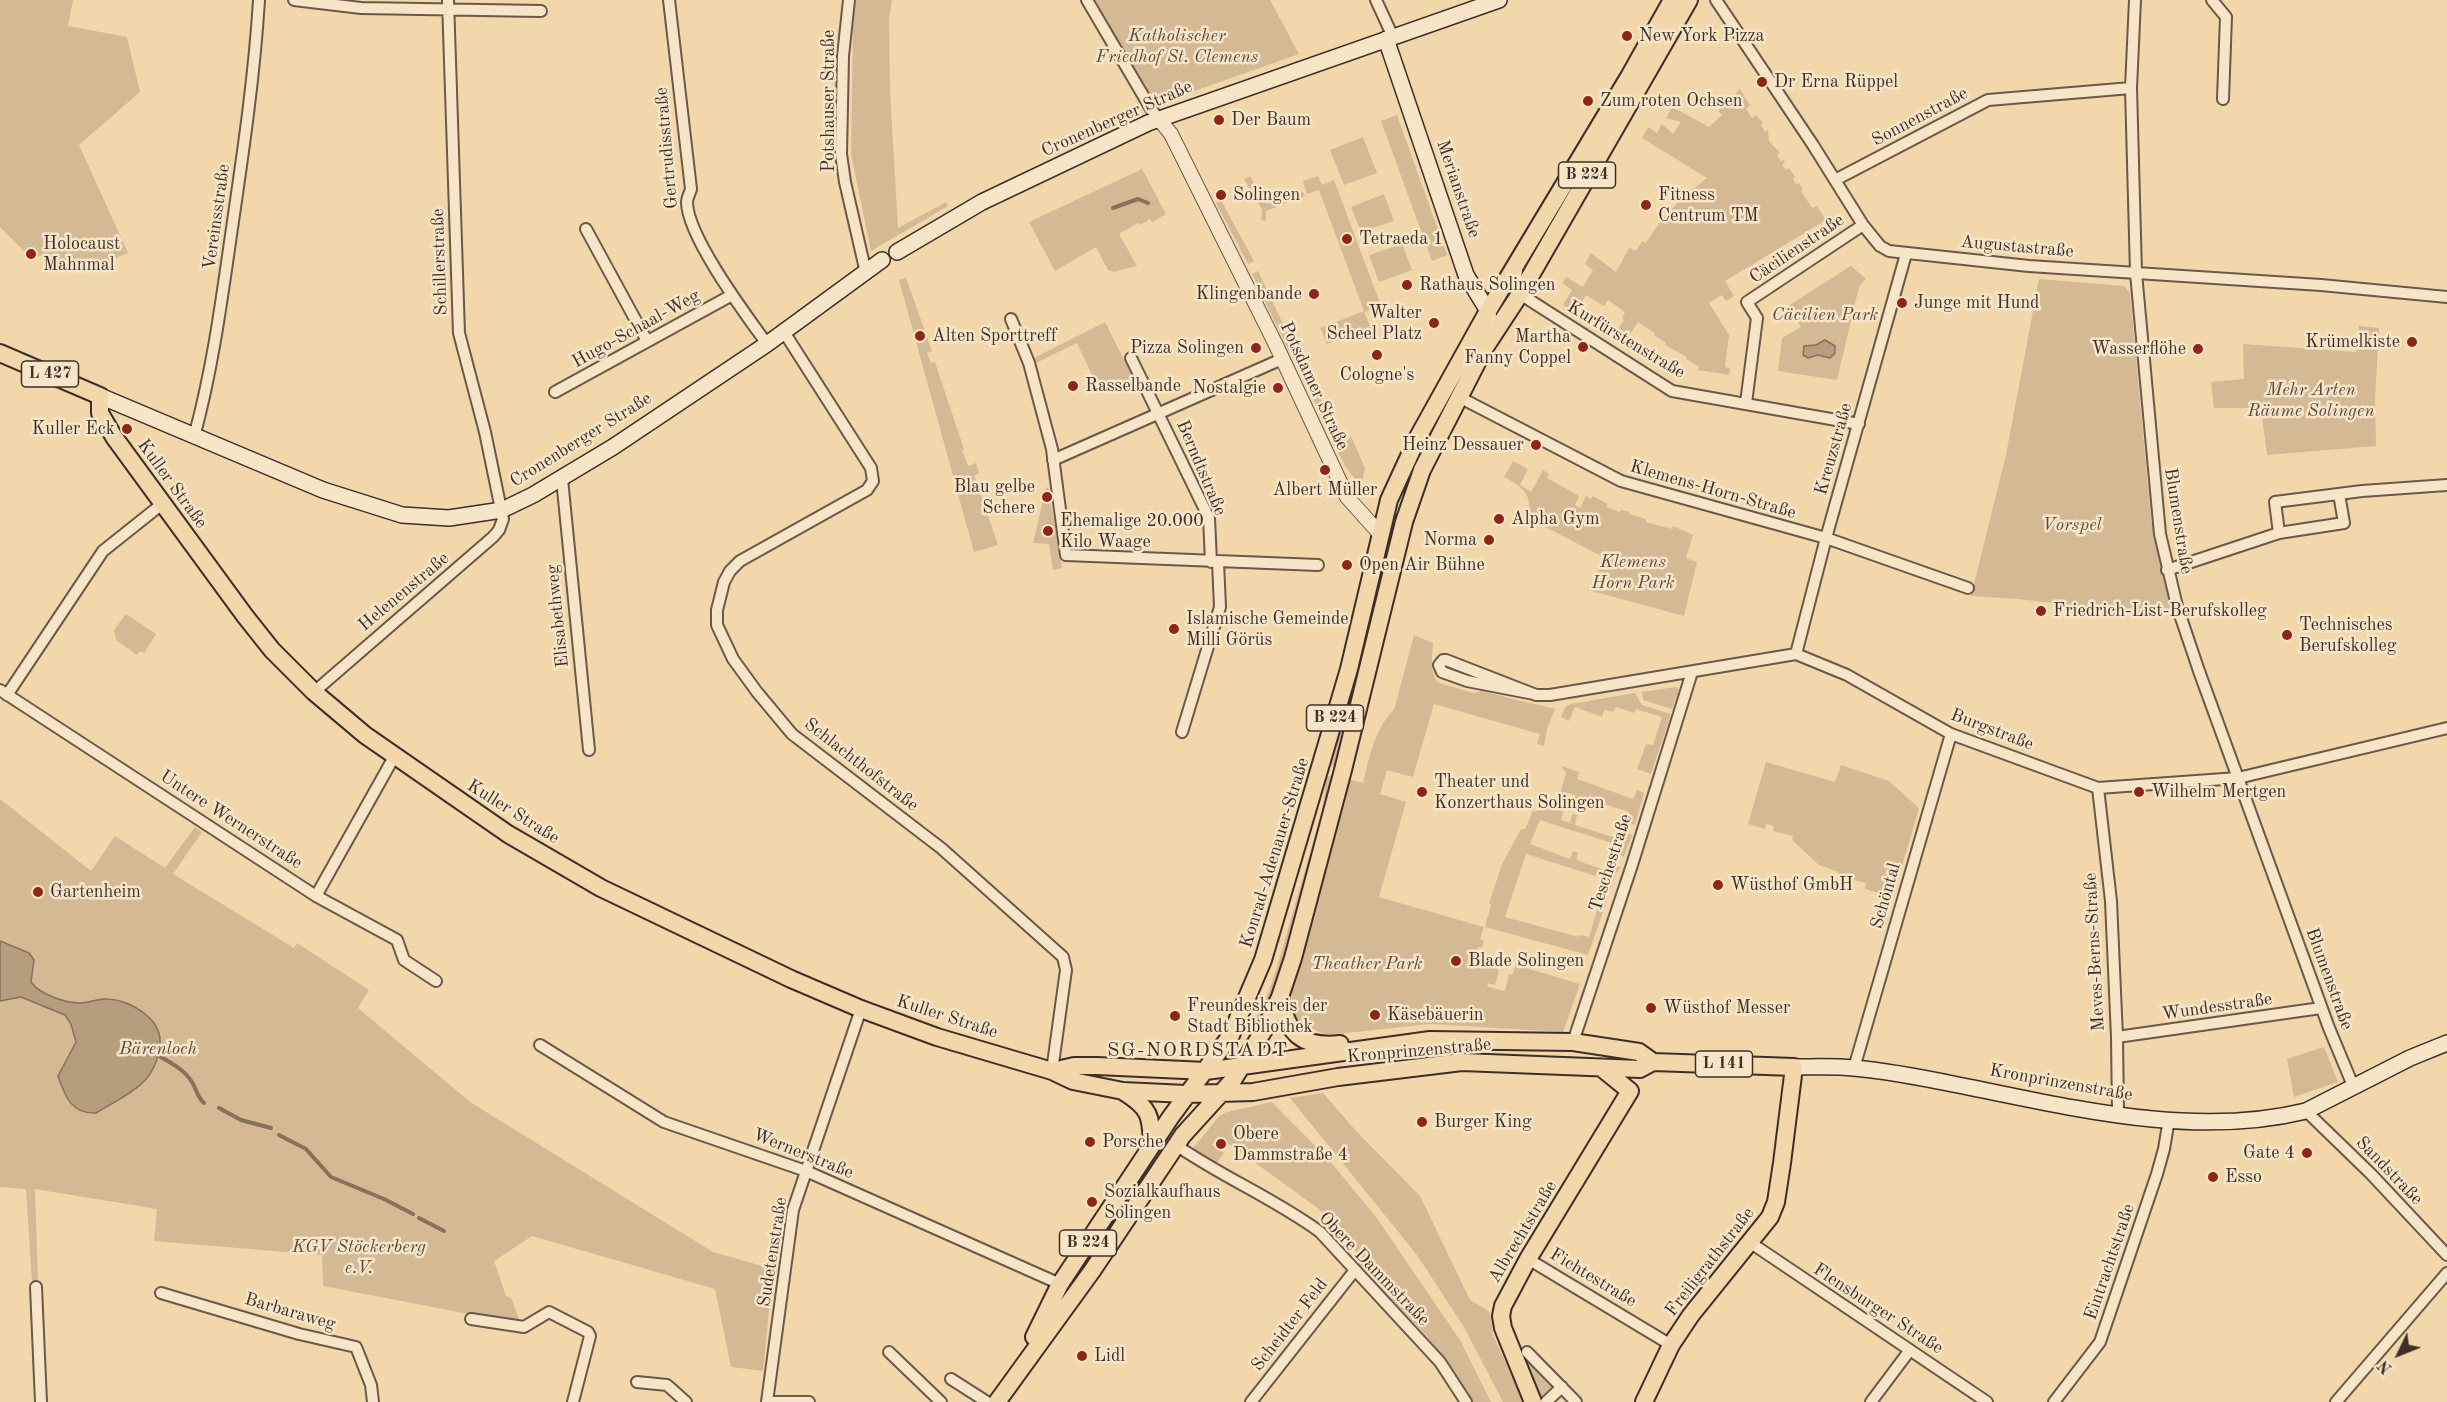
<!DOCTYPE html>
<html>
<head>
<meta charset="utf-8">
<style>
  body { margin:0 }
  #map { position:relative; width:2447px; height:1402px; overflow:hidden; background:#f2d7aa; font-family:"Old Standard TT",serif }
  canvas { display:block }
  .north { position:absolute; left:2369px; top:1324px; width:60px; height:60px; -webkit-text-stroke:4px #f7e5c8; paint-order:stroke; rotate:227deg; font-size:16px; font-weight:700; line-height:24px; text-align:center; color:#3c2f2a }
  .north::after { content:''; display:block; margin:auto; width:21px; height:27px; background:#3c2f2a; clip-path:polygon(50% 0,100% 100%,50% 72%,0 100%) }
</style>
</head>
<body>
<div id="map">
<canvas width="2447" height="1402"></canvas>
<div class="north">N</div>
</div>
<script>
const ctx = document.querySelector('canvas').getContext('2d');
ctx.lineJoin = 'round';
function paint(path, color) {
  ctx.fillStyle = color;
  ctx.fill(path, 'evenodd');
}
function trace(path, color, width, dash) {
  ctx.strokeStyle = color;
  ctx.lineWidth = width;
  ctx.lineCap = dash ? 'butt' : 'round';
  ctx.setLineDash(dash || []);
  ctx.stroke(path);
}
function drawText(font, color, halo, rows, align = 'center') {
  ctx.font = font + ' "Old Standard TT",serif';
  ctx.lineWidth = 5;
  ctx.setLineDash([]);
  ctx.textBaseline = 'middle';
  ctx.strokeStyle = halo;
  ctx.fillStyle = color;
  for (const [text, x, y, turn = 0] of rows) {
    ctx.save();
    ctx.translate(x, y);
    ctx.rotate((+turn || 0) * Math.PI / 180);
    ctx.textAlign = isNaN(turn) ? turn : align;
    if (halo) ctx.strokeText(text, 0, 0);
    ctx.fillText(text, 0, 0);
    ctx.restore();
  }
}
const green = new Path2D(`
  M0,0H73L68,26L127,37L140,92L79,145L128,253L94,267L26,253L0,227Z
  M856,0H892L889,19L890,91L898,228L946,202L948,206L871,251L851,154L853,23Z
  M1092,0H1270L1299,54L1155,105Z
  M1740,89L1750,105L1746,109L1752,118L1756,115L1763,123L1761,125L1765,132L1768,130L1769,141L1780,153L1777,155L1781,161L1784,160L1785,162L1782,165L1786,170L1789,168L1795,177L1793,179L1796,184L1799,183L1803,189L1801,191L1812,208L1817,206L1826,220L1725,281L1734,296L1726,301L1722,295L1709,303L1729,335L1725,367L1730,368L1729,375L1698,370L1699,367L1686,359L1687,357L1665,345L1666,343L1654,335L1655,333L1638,322L1623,345L1609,336L1614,330L1617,331L1624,320L1622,318L1625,312L1608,300L1604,306L1586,295L1575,313L1563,305L1572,290L1562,283L1566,277L1583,287L1593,270L1585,264L1591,253L1616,272L1629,248L1636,251L1642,241L1646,243C1661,217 1683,196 1707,178L1642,138L1648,127L1657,133L1662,124L1673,134L1681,122L1666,118L1671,109L1674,108L1709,127L1722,115L1718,111Z
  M1397,115L1447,255L1432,261L1381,121Z
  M1363,137L1377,173L1344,185L1330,150Z
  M1142,169L1166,214L1152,222L1150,219L1140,225L1138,223L1119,234L1137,266L1114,272L1108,270L1096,247L1055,271L1029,222Z
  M1250,176L1267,204L1303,192L1305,196L1266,211V221L1261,220L1262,209L1244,179Z
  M1318,176L1322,185L1334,180L1381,306L1364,312L1371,328L1327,344L1320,328L1364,311L1319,190L1307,194L1303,181Z
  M1384,194L1394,221L1361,232L1351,207Z
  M1221,200L1254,261L1248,264L1216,203Z
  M1402,244L1412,270L1379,282L1369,255Z
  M1851,266L1866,279L1859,287L1837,380L1778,371L1782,338L1801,327L1788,306Z
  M1258,271L1293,345L1302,342L1303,345L1289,351L1252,274Z
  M906,278L932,351L927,353L931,363L935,362L964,449L962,450L968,466L976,463L979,473L974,475L998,545L974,552L899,280Z
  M2039,279L2124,286L2130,293L2151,519L2172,608L2151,614L2017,599L1971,596L2006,455Z
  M1105,322L1133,378L1101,394L1077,343L1034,364L1032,359Z
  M2359,326L2379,328L2375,399L2376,446L2267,455L2261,408H2214L2211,382L2244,379L2243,344L2356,352Z
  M1301,356L1312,358V360L1303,364L1344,444L1351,436L1365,468L1362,483H1358L1345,466L1294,359Z
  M1513,461L1528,469L1520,485L1531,492L1543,470L1549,474L1547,478L1579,496L1575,505L1580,508L1586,496L1591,499L1593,496L1608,504L1606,507L1620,512L1621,510L1630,512L1629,514L1646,519V522L1672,529L1673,526L1693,535L1686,558L1697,562L1684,616L1588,590L1605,558L1538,523L1533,530L1530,526C1530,498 1531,491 1504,477Z
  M1048,487L1062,568L1053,570L1049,544L1033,543L1046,488Z
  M1393,512L1401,515L1337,767L1329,765L1379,583Z
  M126,614L156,634L144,653L140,651L137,655L116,640L114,630Z
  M1414,635L1433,643C1432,656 1430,671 1437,682L1473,693L1481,691L1555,709L1547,729L1544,746L1537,744L1540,734L1434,704L1413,777L1387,770L1380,794L1406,802L1379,897L1484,927L1480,939L1484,941L1482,948L1478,947L1476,953L1485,965L1499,970L1495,985L1487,983L1488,987L1505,991L1509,974L1512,975L1516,965L1580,984L1563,1032L1430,1024L1328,1035L1305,1027L1296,1017L1291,1007L1292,986L1347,779L1363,783C1369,759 1375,727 1394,710Z
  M1676,687L1679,690L1672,709L1643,700L1642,692Z
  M1635,693L1642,705L1671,714L1651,774L1637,769L1646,744L1653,745L1662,717L1636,709L1634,713L1616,707L1613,712L1604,710L1602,717L1575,707L1569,721L1561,717L1565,707L1571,704Z
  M1766,762L1835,782L1841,765L1889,781L1919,808L1893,897L1865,889L1866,883L1838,876V872L1819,865L1792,840L1793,836L1773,831L1774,826L1766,824L1765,829L1748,824Z
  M1561,766L1579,772L1577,779L1633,799L1637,790L1644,793L1635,825L1627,822L1629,812L1579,796L1576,804L1573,803L1575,795L1568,793L1561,820L1570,823L1572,814L1577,815L1575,825L1619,839L1622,832L1632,835L1624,857L1616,853L1618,845L1540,820L1530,844L1570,859L1573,851L1578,853L1576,860L1610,872L1613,865L1621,867L1616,873L1610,890L1603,888L1605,879L1526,854L1505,917L1579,937L1580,935L1589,937L1599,904L1594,902L1595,896L1607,900L1588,955L1485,927L1491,905L1489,904L1502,864L1521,829H1525L1533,811L1537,812L1542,796L1556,807L1566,773Z
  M1327,776L1335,777L1308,878L1274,994L1253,1036L1248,1035L1269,991L1278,964L1322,811Z
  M0,799L91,871L115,836L165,868L195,827L202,832L173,874L294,948L297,943L369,990L358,1008L470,1102L713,1252L773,1269L763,1371L731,1367L715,1289L532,1236L494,1261L506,1296L511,1298L521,1324L323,1286L322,1255L154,1241L157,1209L35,1189L38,1282H32L26,1189L0,1187Z
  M2324,1047L2338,1082L2294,1097L2287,1059Z
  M1323,1093L1357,1132L1420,1196L1470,1300L1490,1312L1493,1335L1524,1402H1503L1464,1327L1417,1255L1290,1098Z
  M1272,1102L1330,1161L1376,1217L1460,1340L1491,1402H1471L1426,1335L1357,1263L1362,1258L1319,1209L1218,1136L1212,1145L1224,1153L1214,1167L1190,1152L1219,1116L1227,1112Z
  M1521,1353L1553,1388L1545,1398L1539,1396Z`);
const water = new Path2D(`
  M1825,340L1835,346V353L1830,358L1818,355L1808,358L1803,355L1804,346L1816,345Z
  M0,941L29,953L34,960L31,982C39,994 65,1003 80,1003C89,1003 98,998 108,999C129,1000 161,1018 160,1042C157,1085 128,1093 96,1113C71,1114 65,1096 58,1076L76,1042L71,1024L65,1015L21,997L0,1001Z`);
const stream = new Path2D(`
  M1113,208L1138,199L1148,203
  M156,1054C169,1062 183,1068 192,1082C197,1090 197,1097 204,1103
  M219,1108L241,1120L271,1128
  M279,1135L306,1149L331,1177L384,1199L413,1214
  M419,1218L444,1231`);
const minor = new Path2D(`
  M294,0L361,8L541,11
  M669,0L691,189C690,193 687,198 687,202C687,236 746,315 767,344
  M849,0L843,56L841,154L845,182L866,273
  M1087,0L1151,109L1159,119
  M1376,0L1393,37
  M1716,0L1813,145L1863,225L1880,246L1889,251L2029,266L2321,285L2447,297
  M2135,0L2131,88L2136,273L2160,534L2177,606L2199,671L2329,1028L2354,1088
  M2212,0L2226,17L2223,99
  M1835,180L1988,100L2131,88
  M586,229L647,341
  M1517,270L1515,286L1520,294L1672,391L1859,424
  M1011,319L1029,363L1052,449L1066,555L1318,565
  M784,332L871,468L873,481L867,490L740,561L730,571L724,582L717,610V625L733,659L757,692L792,734L941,848L1063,957L1066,970L1052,1071
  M1131,358L1209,518L1211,562
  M555,392L732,295
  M1459,397L1621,481L1826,538L1968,588
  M1746,403L1757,318L1747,302L1863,225
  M194,437C211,375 220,312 229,249C241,166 254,83 259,0
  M1053,460L1282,359
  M562,479L589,750
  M2339,494L2344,523L2279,533L2275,502L2362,491L2447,485
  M2167,570L2279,533
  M1796,654L1826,538L1906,254
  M0,690L316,896L397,940L404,960L436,981
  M314,692L493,537L499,530L503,519L485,432L459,333L448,0
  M1534,694L1467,681L1442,672L1439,665L1443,660H1446L1536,695H1550L1796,654L1847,675L1951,734L2098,788L2238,778L2447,728
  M7,695L103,551L162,504
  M1182,732L1220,607L1218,562
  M2098,788L2111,901L2117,1037L2118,1113
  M316,896L394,757
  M2117,1037L2321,1008
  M1573,1042L1632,865L1692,672
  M540,1045L664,1122L806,1171L1060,1284
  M1854,1068L1951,734
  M2306,1111L2371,1174L2447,1255
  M1176,1145C1222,1177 1275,1199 1320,1232L1440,1362L1466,1402
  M1751,1243L1987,1402
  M1528,1259L1671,1345
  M36,1287L41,1402
  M161,1293L299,1334L356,1347L371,1385L373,1402
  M471,1319L524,1327L549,1312L588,1332L590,1336L573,1402
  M889,1352L941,1402
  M1527,1352L1576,1402
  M951,1379L987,1402
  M637,1382L667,1385L686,1402
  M767,1402L793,1210L861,1009
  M770,1402H809
  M1251,1402L1355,1270
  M1546,1402L1562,1387
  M1871,1402L1910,1350
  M2054,1402L2100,1342L2157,1174L2164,1149L2169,1119
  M2336,1402L2447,1273`);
const tertiary = new Path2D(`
  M1159,119L1171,134L1276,345L1347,497L1381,535`);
const secondary = new Path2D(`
  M1386,39L1466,275L1488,311L1489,323
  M897,252L982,202L1148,123L1499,0
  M100,396L323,490L402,515L449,518L502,510L533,495L613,447L767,344L882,260
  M1794,1067C1814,1067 1834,1066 1854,1068C1889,1071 1924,1078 1958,1085C2070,1107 2192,1139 2306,1111L2410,1058L2447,1043`);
const primary = new Path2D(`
  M0,353L100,396V413L114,437L245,616L272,650L314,692L365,735L508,834L601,888L791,979L861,1009L937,1037L1052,1071L1073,1081L1123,1091L1186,1094L1253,1092L1338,1077L1462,1062L1640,1069L1653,1062L1794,1067L1782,1163L1776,1202L1770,1217L1691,1315L1671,1345L1644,1402
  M1280,997C1287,1034 1302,1048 1340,1044
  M1052,1071L1074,1066H1097L1206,1071L1430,1040L1573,1042L1639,1052L1653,1062
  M1124,1092C1150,1108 1151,1116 1152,1145
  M1034,1337L1060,1284L1170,1118L1231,1035L1263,960L1349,669L1389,500L1418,437L1488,311L1630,75L1672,0
  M997,1402L1092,1271L1183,1135L1233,1080L1267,1025L1280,997L1293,958L1343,770L1404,522L1422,470L1484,349L1520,294L1689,0
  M1533,1402L1503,1328L1501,1316L1503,1306L1528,1259L1630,1091L1604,1070`);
const markers = [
  [1627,36,6,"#8f2418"],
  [1762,82,6,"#8f2418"],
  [1588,101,6,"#8f2418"],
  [1219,120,6,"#8f2418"],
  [1221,195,6,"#8f2418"],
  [1646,205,6,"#8f2418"],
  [1347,239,6,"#8f2418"],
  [31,254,6,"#8f2418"],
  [1407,285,6,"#8f2418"],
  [1314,294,6,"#8f2418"],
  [1902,303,6,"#8f2418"],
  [1434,323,6,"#8f2418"],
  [920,336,6,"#8f2418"],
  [2412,342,6,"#8f2418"],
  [1583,347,6,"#8f2418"],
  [1256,348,6,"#8f2418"],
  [2198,349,6,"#8f2418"],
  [1377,355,6,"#8f2418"],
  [1073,386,6,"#8f2418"],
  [1278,388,6,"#8f2418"],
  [127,429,6,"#8f2418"],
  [1536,445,6,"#8f2418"],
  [1325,470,6,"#8f2418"],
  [1047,497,6,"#8f2418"],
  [1499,519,6,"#8f2418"],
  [1048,531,6,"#8f2418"],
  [1489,540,6,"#8f2418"],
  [1347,565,6,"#8f2418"],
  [2041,611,6,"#8f2418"],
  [1174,629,6,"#8f2418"],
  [2287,635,6,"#8f2418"],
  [1422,792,6,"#8f2418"],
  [2139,792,6,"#8f2418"],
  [1718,885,6,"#8f2418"],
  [38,892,6,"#8f2418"],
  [1456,961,6,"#8f2418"],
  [1651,1008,6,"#8f2418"],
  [1375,1015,6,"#8f2418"],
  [1175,1016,6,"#8f2418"],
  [1422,1122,6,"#8f2418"],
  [1090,1142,6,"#8f2418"],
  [1221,1144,6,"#8f2418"],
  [2307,1153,6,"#8f2418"],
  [2213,1177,6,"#8f2418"],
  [1092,1202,6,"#8f2418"],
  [1082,1356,6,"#8f2418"]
];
const shields = [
  [1587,175,57],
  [50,374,57],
  [1335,718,57],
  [1724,1064,57],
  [1088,1243,57]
];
const shieldNames = [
  ["B 224",1587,175],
  ["L 427",50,374],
  ["B 224",1335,718],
  ["L 141",1724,1064],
  ["B 224",1088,1243]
];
const parkNames = [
  ["Katholischer",1177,36],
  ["Friedhof St. Clemens",1177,57],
  ["Cäcilien Park",1825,315],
  ["Mehr Arten",2311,390],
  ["Räume Solingen",2311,411],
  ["Vorspel",2072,525],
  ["Klemens",1633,562],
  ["Horn Park",1633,583],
  ["Theather Park",1367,964],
  ["Bärenloch",158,1049],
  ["KGV Stöckerberg",359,1247],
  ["e.V.",359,1268]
];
const poiNames = [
  ["New York Pizza",1639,36],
  ["Dr Erna Rüppel",1774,82],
  ["Zum roten Ochsen",1600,101],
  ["Der Baum",1231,120],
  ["Solingen",1233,195],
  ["Fitness",1658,195],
  ["Centrum TM",1658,216],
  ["Tetraeda 1",1359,239],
  ["Holocaust",43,244],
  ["Mahnmal",43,265],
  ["Rathaus Solingen",1419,285],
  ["Klingenbande",1302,294,"right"],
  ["Junge mit Hund",1914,303],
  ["Walter",1422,313,"right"],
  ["Scheel Platz",1422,334,"right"],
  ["Alten Sporttreff",932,336],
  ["Martha",1571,337,"right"],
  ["Fanny Coppel",1571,358,"right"],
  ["Krümelkiste",2400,342,"right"],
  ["Pizza Solingen",1244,348,"right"],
  ["Wasserflöhe",2186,349,"right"],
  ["Cologne's",1377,375,"center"],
  ["Rasselbande",1085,386],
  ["Nostalgie",1266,388,"right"],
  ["Kuller Eck",115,429,"right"],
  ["Heinz Dessauer",1524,445,"right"],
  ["Blau gelbe",1035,487,"right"],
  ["Schere",1035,508,"right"],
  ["Albert Müller",1325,490,"center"],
  ["Alpha Gym",1511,519],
  ["Ehemalige 20.000",1060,521],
  ["Kilo Waage",1060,542],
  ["Norma",1477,540,"right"],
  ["Open Air Bühne",1359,565],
  ["Friedrich-List-Berufskolleg",2053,611],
  ["Islamische Gemeinde",1186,619],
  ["Milli Görüs",1186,640],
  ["Technisches",2299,625],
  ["Berufskolleg",2299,646],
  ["Theater und",1434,782],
  ["Konzerthaus Solingen",1434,803],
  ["Wilhelm Mertgen",2151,792],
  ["Wüsthof GmbH",1730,885],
  ["Gartenheim",50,892],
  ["Blade Solingen",1468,961],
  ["Freundeskreis der",1187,1006],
  ["Stadt Bibliothek",1187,1027],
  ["Wüsthof Messer",1663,1008],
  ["Käsebäuerin",1387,1015],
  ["Burger King",1434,1122],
  ["Obere",1233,1134],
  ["Dammstraße 4",1233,1155],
  ["Porsche",1102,1142],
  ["Gate 4",2295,1153,"right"],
  ["Esso",2225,1177],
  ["Sozialkaufhaus",1104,1192],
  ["Solingen",1104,1213],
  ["Lidl",1094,1356]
];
const streetNames = [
  ["Potshauser Straße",829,101,-90],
  ["Sonnenstraße",1920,117,-28],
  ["Cronenberger Straße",1117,119,-24],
  ["Gertrudisstraße",667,148,-95],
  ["Merianstraße",1458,189,71],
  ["Vereinsstraße",217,217,-82],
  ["Augustastraße",2017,247,5],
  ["Cäcilienstraße",1797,249,-34],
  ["Schillerstraße",440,262,-92],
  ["Hugo-Schaal-Weg",636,329,-29],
  ["Kurfürstenstraße",1626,340,31],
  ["Potsdamer Straße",1314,386,65],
  ["Cronenberger Straße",581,440,-32],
  ["Kreuzstraße",1834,449,-74],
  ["Berndtstraße",1201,468,67],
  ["Kuller Straße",172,484,54],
  ["Klemens-Horn-Straße",1713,490,16],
  ["Blumenstraße",2178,521,81],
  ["Helenenstraße",404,592,-40],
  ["Elisabethweg",558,616,-96],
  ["Burgstraße",1992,730,21],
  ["Schlachthofstraße",861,765,38],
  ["Kuller Straße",513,812,32],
  ["Untere Wernerstraße",231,820,33],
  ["Konrad-Adenauer-Straße",1275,853,-73],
  ["Teschestraße",1611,863,-72],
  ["Schöntal",1886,896,-74],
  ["Meves-Berns-Straße",2095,952,-93],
  ["Blumenstraße",2329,979,70],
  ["Wundesstraße",2217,1007,-8],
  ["Kuller Straße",947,1017,18],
  ["Kronprinzenstraße",1419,1051,-5],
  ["Kronprinzenstraße",2061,1083,10],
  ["Wernerstraße",803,1154,22],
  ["Sandstraße",2389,1171,46],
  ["Albrechtstraße",1523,1232,-59],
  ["Sudetenstraße",773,1252,-81],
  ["Freiligrathstraße",1710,1262,-52],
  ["Eintrachtstraße",2110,1262,-71],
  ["Obere Dammstraße",1374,1269,46],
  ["Fichtestraße",1593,1278,31],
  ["Flensburger Straße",1878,1309,33],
  ["Barbaraweg",290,1312,16],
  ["Scheidter Feld",1290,1325,-52]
];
const neighbourhoodNames = [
  ["SG-NORDSTADT",1198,1051]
];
paint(green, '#d3ba94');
paint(water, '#b49e7e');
trace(water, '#84725c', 1.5);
trace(stream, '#84725c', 4);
trace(minor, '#6a594a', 14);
trace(tertiary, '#6a594a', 16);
trace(secondary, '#3c2f2a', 18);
trace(primary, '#3c2f2a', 20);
trace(minor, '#f7e5c8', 10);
trace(tertiary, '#f7e5c8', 14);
trace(secondary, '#f7e5c8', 15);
trace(primary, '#f2d7aa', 16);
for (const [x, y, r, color] of markers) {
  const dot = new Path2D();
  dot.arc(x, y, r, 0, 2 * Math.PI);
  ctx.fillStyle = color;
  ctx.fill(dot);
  trace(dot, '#f7e5c8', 2);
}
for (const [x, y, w] of shields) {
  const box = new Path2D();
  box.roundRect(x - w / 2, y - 13, w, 26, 4.5);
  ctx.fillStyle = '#f7e5c8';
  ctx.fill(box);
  trace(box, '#3c2f2a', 1.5);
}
drawText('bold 16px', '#3c2f2a', null, shieldNames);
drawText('italic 18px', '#5a4b3f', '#f7e5c8', parkNames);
drawText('18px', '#3c2f2a', '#f7e5c8', poiNames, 'left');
drawText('18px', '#3c2f2a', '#f7e5c8', streetNames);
ctx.letterSpacing = '1.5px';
drawText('20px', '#3c2f2a', '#f7e5c8', neighbourhoodNames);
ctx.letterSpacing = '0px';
</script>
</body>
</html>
